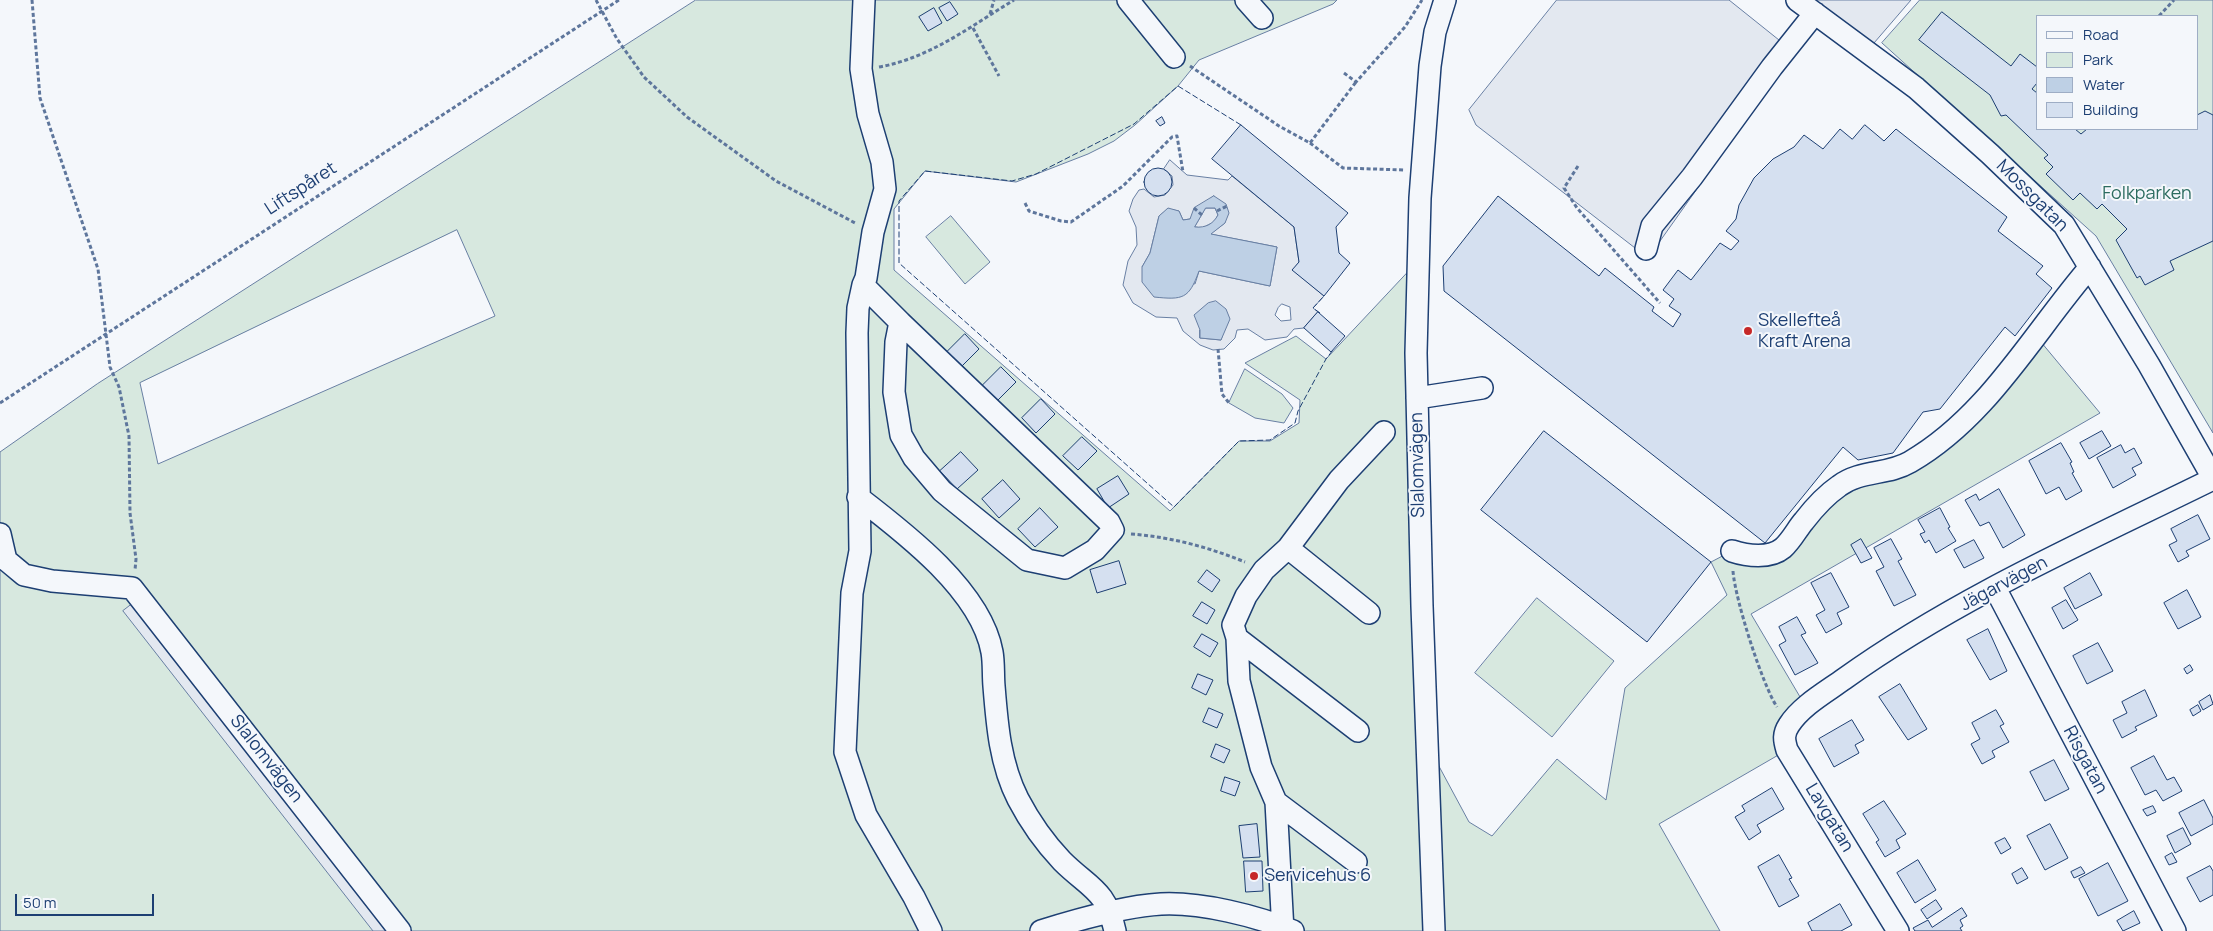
<!DOCTYPE html>
<html>
<head>
<meta charset="utf-8">
<style>
  body { margin:0 }
  #map { position:relative; width:2213px; height:931px; overflow:hidden; background:#f4f7fb; font-family:Manrope,sans-serif }
  canvas { display:block }
  .legend { position:absolute; left:2036px; top:15px; width:162px; height:115px; box-sizing:border-box; background:#f4f7fb; border:1px solid #9eadc5; margin:0; padding:6px 9px; list-style:none; font-size:15px; color:#1d3f73 }
  .legend li { display:flex; align-items:center; gap:10px; height:25px }
  .legend b { width:25px; border:1px solid #9eadc5 }
  .scale { position:absolute; left:15px; top:894px; width:139px; height:22px; box-sizing:border-box; border:2px solid #1d3f73; border-top:0; padding-left:6px; font-size:15px; line-height:18px; white-space:nowrap; color:#1d3f73; -webkit-text-stroke:4px #f4f7fb; paint-order:stroke }
</style>
</head>
<body>
<div id="map">
<canvas width="2213" height="931"></canvas>
<ul class="legend">
<li><b style="height:6px;background:#f4f7fb"></b>Road</li>
<li><b style="height:14px;background:#d7e8df"></b>Park</li>
<li><b style="height:14px;background:#bed0e5"></b>Water</li>
<li><b style="height:14px;background:#d5e0f0"></b>Building</li>
</ul>
<div class="scale">50 m</div>
</div>
<script>
const ctx = document.querySelector('canvas').getContext('2d');
ctx.lineJoin = 'round';
function paint(path, color) {
  ctx.fillStyle = color;
  ctx.fill(path, 'evenodd');
}
function trace(path, color, width, dash) {
  ctx.strokeStyle = color;
  ctx.lineWidth = width;
  ctx.lineCap = dash ? 'butt' : 'round';
  ctx.setLineDash(dash || []);
  ctx.stroke(path);
}
function drawText(font, color, halo, rows, align = 'center') {
  ctx.font = font + ' Manrope,sans-serif';
  ctx.lineWidth = 4;
  ctx.setLineDash([]);
  ctx.textBaseline = 'middle';
  ctx.strokeStyle = halo;
  ctx.fillStyle = color;
  for (const [text, x, y, turn = 0] of rows) {
    ctx.save();
    ctx.translate(x, y);
    ctx.rotate((+turn || 0) * Math.PI / 180);
    ctx.textAlign = isNaN(turn) ? turn : align;
    if (halo) ctx.strokeText(text, 0, 0);
    ctx.fillText(text, 0, 0);
    ctx.restore();
  }
}
const green = new Path2D(`
  M696,0H1337L1333,4L1199,60L1178,86L1135,125L1114,141L1088,154L1016,182L925,171L894,209V270L1170,511L1239,441H1270L1299,423L1300,400L1245,363L1296,336L1326,359L1418,261L1427,744L1469,822L1492,836L1557,759L1606,800L1625,688L1727,595L1711,562L1732,551L1772,553L1824,499L1909,463L2036,336L2100,413L1751,614L1806,707L1787,750L1659,824L1720,931H0V452L97,384ZM457,230L495,316L158,464L140,383Z
  M1920,0H2213V433L2096,236L1882,43ZM2037,16H2197V129H2037Z
  M951,216L990,262L965,284L926,237Z
  M1245,369L1282,394L1293,408L1284,423L1255,418L1229,403Z
  M1537,598L1614,661L1552,737L1475,673Z`);
const parking = new Path2D(`
  M1557,0H1729L1794,52L1648,258L1476,125L1469,110Z
  M1814,0H1911L1874,43Z
  M1170,160L1187,175L1228,180L1232,176L1294,227L1299,262L1293,270L1324,296L1313,308L1318,312L1304,328L1294,329L1287,337L1265,340L1248,329L1237,330L1235,338L1224,349L1213,350L1200,345L1183,331L1177,318L1156,317L1133,303L1123,285L1128,261L1137,245L1136,227L1129,211L1133,199L1139,190L1144,189L1154,197L1165,195L1173,185L1172,176L1164,169ZM1214,196L1225,223L1210,234L1277,247L1270,286L1199,271L1195,284L1142,267L1150,253L1159,216L1168,209L1179,211L1183,220L1190,219ZM1282,304L1290,307L1291,320L1281,321L1275,315L1278,308ZM1200,330H1224L1221,340L1200,338Z
  M1206,208H1215L1218,215L1214,222L1202,228L1195,227Z
  M140,598L400,931H373L123,611Z`);
const water = new Path2D(`
  M1214,196L1226,204L1229,213L1225,223L1211,234L1277,247L1270,286L1199,271C1189,299 1183,300 1154,297L1142,282V267L1150,253L1159,216L1168,208L1179,211L1183,220L1190,219L1194,208ZM1206,208H1215L1218,215C1213,224 1206,228 1195,227Z
  M1216,301L1226,309L1230,319L1221,340L1200,338V330L1194,315L1208,303Z`);
const building = new Path2D(`
  M950,2L958,14L947,21L939,8Z
  M934,8L942,23L928,31L919,17Z
  M1942,12L2011,66L2020,54L2037,67V83L2032,89L2037,93V129H2075L2081,134L2087,129H2197V115L2205,111L2213,115V241L2170,261L2174,270L2145,285L2140,276L2137,278L2116,240L2127,229L2102,204L2097,209L2080,193L2073,200L2046,174L2053,167L2044,158L2048,155L2006,115L2001,116L1990,95L1919,40Z
  M1162,117L1165,123L1160,126L1156,121Z
  M1241,125L1348,213L1336,227L1339,253L1350,263L1324,296L1292,270L1299,262L1294,227L1212,159Z
  M1865,125L1884,141L1896,129L2007,217L1998,231L2043,266L2036,274L2052,288L2015,336L2005,327L1940,409L1923,412L1893,453L1858,460L1843,447L1765,543L1444,291L1443,266L1498,196L1599,276L1605,268L1654,307L1652,311L1673,327L1681,314L1669,306L1674,299L1663,290L1678,270L1691,280L1720,243L1731,250L1739,241L1726,231L1736,219L1739,205L1754,178L1773,159L1794,147L1804,135L1823,149L1840,129L1852,139Z
  M1144 182a14 14 0 1 1 28 0a14 14 0 1 1-28 0Z
  M1318,312L1345,336L1331,352L1304,328Z
  M965,334L979,349L960,368L946,353Z
  M1001,367L1016,382L997,401L982,386Z
  M1041,399L1055,414L1036,433L1022,418Z
  M1544,431L1711,562L1647,642L1481,510Z
  M2102,431L2111,446L2089,459L2080,443Z
  M1082,437L1097,451L1078,470L1063,456Z
  M2061,443L2072,462L2070,463L2074,472L2072,473L2082,491L2066,500L2059,487L2046,494L2029,461Z
  M2121,445L2125,453L2134,448L2142,463L2132,468L2136,475L2113,488L2097,458Z
  M961,452L978,470L957,489L940,471Z
  M1118,476L1129,494L1108,508L1097,489Z
  M1003,480L1020,499L999,518L982,499Z
  M1999,489L2025,535L2003,548L1989,522L1980,526L1965,500L1976,494L1979,500Z
  M1040,508L1058,527L1035,547L1018,529Z
  M1940,508L1950,527L1948,528L1956,541L1936,553L1929,540L1925,543L1920,534L1925,532L1918,520Z
  M2198,515L2210,539L2186,551L2189,556L2178,562L2169,545L2177,541L2171,529Z
  M1861,539L1872,558L1861,563L1851,545Z
  M1891,539L1902,559L1898,561L1916,595L1894,606L1876,571L1884,567L1874,548Z
  M1974,540L1984,558L1964,568L1954,550Z
  M1119,561L1126,584L1097,593L1090,570Z
  M1207,570L1220,580L1212,592L1198,582Z
  M1831,573L1849,607L1837,613L1842,624L1826,633L1816,615L1825,610L1811,583Z
  M2090,573L2102,595L2075,609L2064,588Z
  M2187,590L2201,617L2178,629L2164,603Z
  M2066,600L2078,620L2063,629L2052,608Z
  M1202,602L1215,610L1207,624L1193,616Z
  M1797,617L1806,633L1801,635L1818,663L1795,675L1779,645L1786,641L1779,627Z
  M1988,629L2007,671L1990,680L1967,640Z
  M1202,634L1218,643L1210,657L1194,647Z
  M2098,643L2113,671L2087,684L2073,656Z
  M2190,665L2193,670L2187,674L2184,669Z
  M1198,674L1213,680L1206,695L1192,688Z
  M1900,684L1927,729L1908,740L1879,697Z
  M2145,690L2157,716L2135,727L2137,730L2122,738L2113,720L2127,713L2122,702Z
  M2210,695L2213,704L2203,710L2199,702Z
  M2198,705L2201,711L2193,716L2190,710Z
  M1209,708L1223,714L1217,728L1203,722Z
  M1996,710L2004,724L2000,726L2009,742L1992,751L1995,757L1982,764L1971,744L1980,739L1972,723Z
  M1852,720L1864,740L1855,745L1859,753L1834,767L1819,739Z
  M1216,744L1230,750L1224,763L1211,757Z
  M2154,756L2167,780L2174,777L2182,791L2163,801L2156,790L2145,795L2131,768Z
  M2054,760L2069,789L2045,801L2030,772Z
  M1225,777L1240,782L1235,796L1221,791Z
  M1772,788L1784,809L1757,825L1761,832L1749,840L1735,817L1745,811L1742,806Z
  M2204,800L2213,818V824L2191,836L2179,813Z
  M1884,801L1906,834L1896,840L1900,848L1885,857L1876,842L1879,840L1863,814Z
  M2153,806L2156,812L2147,816L2143,810Z
  M1257,824L1260,857L1243,858L1239,826Z
  M2050,824L2068,858L2045,870L2027,836Z
  M2183,828L2191,844L2175,853L2167,836Z
  M2005,838L2011,848L2001,854L1995,843Z
  M2172,853L2177,862L2169,865L2165,857Z
  M1779,855L1792,878L1789,879L1799,896L1779,907L1758,867Z
  M1918,860L1936,890L1915,903L1897,873Z
  M1244,861H1262L1263,891L1246,892Z
  M2108,863L2128,901L2098,916L2079,879Z
  M2210,866L2213,871V895L2200,902L2187,878Z
  M2081,867L2085,873L2074,878L2071,872Z
  M2022,868L2028,878L2017,884L2012,874Z
  M1936,900L1942,909L1927,919L1921,910Z
  M1840,904L1852,925L1841,931H1812L1808,923Z
  M1962,908L1967,916L1960,920L1963,926L1960,928L1962,931H1915L1913,928L1928,920L1932,927Z
  M2134,911L2140,923L2123,931L2117,921Z`);
const path = new Path2D(`
  M32,0L40,98L98,269L110,367L119,387L129,436L130,513L136,559L135,570
  M596,0L617,39L644,77L687,117L776,181L857,224
  M990,14L994,0
  M2159,16L2174,0
  M973,28L999,76
  M1190,66L1279,126L1310,143L1356,82
  M879,67C930,58 971,26 1014,0
  M1344,73L1356,82L1405,27L1422,0
  M1310,143L1343,168L1404,170
  M1578,166L1564,188L1577,208L1660,303
  M1025,203L1029,211L1061,221L1071,222L1123,186L1172,137L1177,136L1183,172
  M1194,208L1202,215
  M1217,211L1227,206
  M1218,349L1222,394L1229,403
  M0,403L619,0
  M1131,534C1171,537 1208,547 1245,562
  M1733,571C1735,599 1762,684 1777,707`);
const minor = new Path2D(`
  M864,0L861,69L868,114L882,162L885,189L873,232L866,278L863,285L858,308L857,333L860,551L852,593L845,752L866,815L914,897L931,931
  M1128,0L1174,57
  M1246,0L1262,18
  M1797,0L1916,88L1990,154L2064,225L2149,365L2213,478
  M1646,249L1652,226L1692,177L1772,67L1815,13
  M863,285L900,322L896,342L894,392L901,435L914,458L942,491L1027,560L1065,568L1095,550L1113,530L1109,522L900,322
  M1417,398L1482,388
  M858,497C905,533 981,591 992,652C994,663 993,675 994,686C997,724 1000,764 1018,799C1030,822 1044,842 1062,861C1089,888 1106,889 1115,931
  M0,534L6,560
  M1288,548L1369,613
  M1732,551C1747,556 1770,559 1783,548C1792,540 1797,529 1804,521C1814,508 1826,495 1839,486C1860,470 1888,475 1910,462C1988,417 2033,333 2090,267
  M0,558L6,560L24,575L52,581L132,588L400,931
  M1995,588L2175,931
  M1237,638L1358,731
  M1276,802L1356,862
  M1041,931C1076,920 1125,906 1161,904C1201,902 1257,916 1293,931
  M1283,931L1276,802L1261,767L1239,681L1237,638L1233,625L1246,596L1264,570L1288,548L1339,480L1384,432
  M1434,931L1422,606L1416,353L1420,198L1430,66L1435,32L1445,0
  M1898,931L1787,750C1784,740 1783,734 1789,725C1801,706 1826,692 1844,679C1957,598 2089,540 2213,479`);
const fence = new Path2D(`
  M1241,125L1178,86L1134,124L1036,174L1012,181L925,171L899,201V263L1174,507L1239,441L1270,440L1295,423L1298,411L1326,359L1333,350
  M1320,313L1313,308L1324,296`);
const markers = [
  [1748,331,5,"#c62828"],
  [1254,876,5,"#c62828"]
];
const streetNames = [
  ["Liftspåret",301,189,-33],
  ["Mossgatan",2032,196,45],
  ["Slalomvägen",1418,465,-91],
  ["Jägarvägen",2004,584,-28],
  ["Slalomvägen",266,759,52],
  ["Risgatan",2085,760,62],
  ["Lavgatan",1829,818,59]
];
const parkNames = [
  ["Folkparken",2147,194]
];
const poiNames = [
  ["Skellefteå",1758,321],
  ["Kraft Arena",1758,342],
  ["Servicehus 6",1264,876]
];
paint(green, '#d7e8df');
trace(green, '#687fa3', 1);
paint(parking, '#e3e8f0');
trace(parking, '#687fa3', 1);
paint(water, '#bed0e5');
trace(water, '#687fa3', 1);
paint(building, '#d5e0f0');
trace(building, '#1d3f73', 1);
trace(minor, '#1d3f73', 24);
trace(path, '#5e769c', 3, [4, 2.5]);
trace(minor, '#f4f7fb', 21);
trace(fence, '#1d3f73', 1, [6, 2.5]);
for (const [x, y, r, color] of markers) {
  const dot = new Path2D();
  dot.arc(x, y, r, 0, 2 * Math.PI);
  ctx.fillStyle = color;
  ctx.fill(dot);
  trace(dot, '#f4f7fb', 2);
}
drawText('18px', '#1d3f73', '#f4f7fb', streetNames);
drawText('18px', '#2c6c60', '#f4f7fb', parkNames);
drawText('18px', '#1d3f73', '#f4f7fb', poiNames, 'left');
</script>
</body>
</html>
